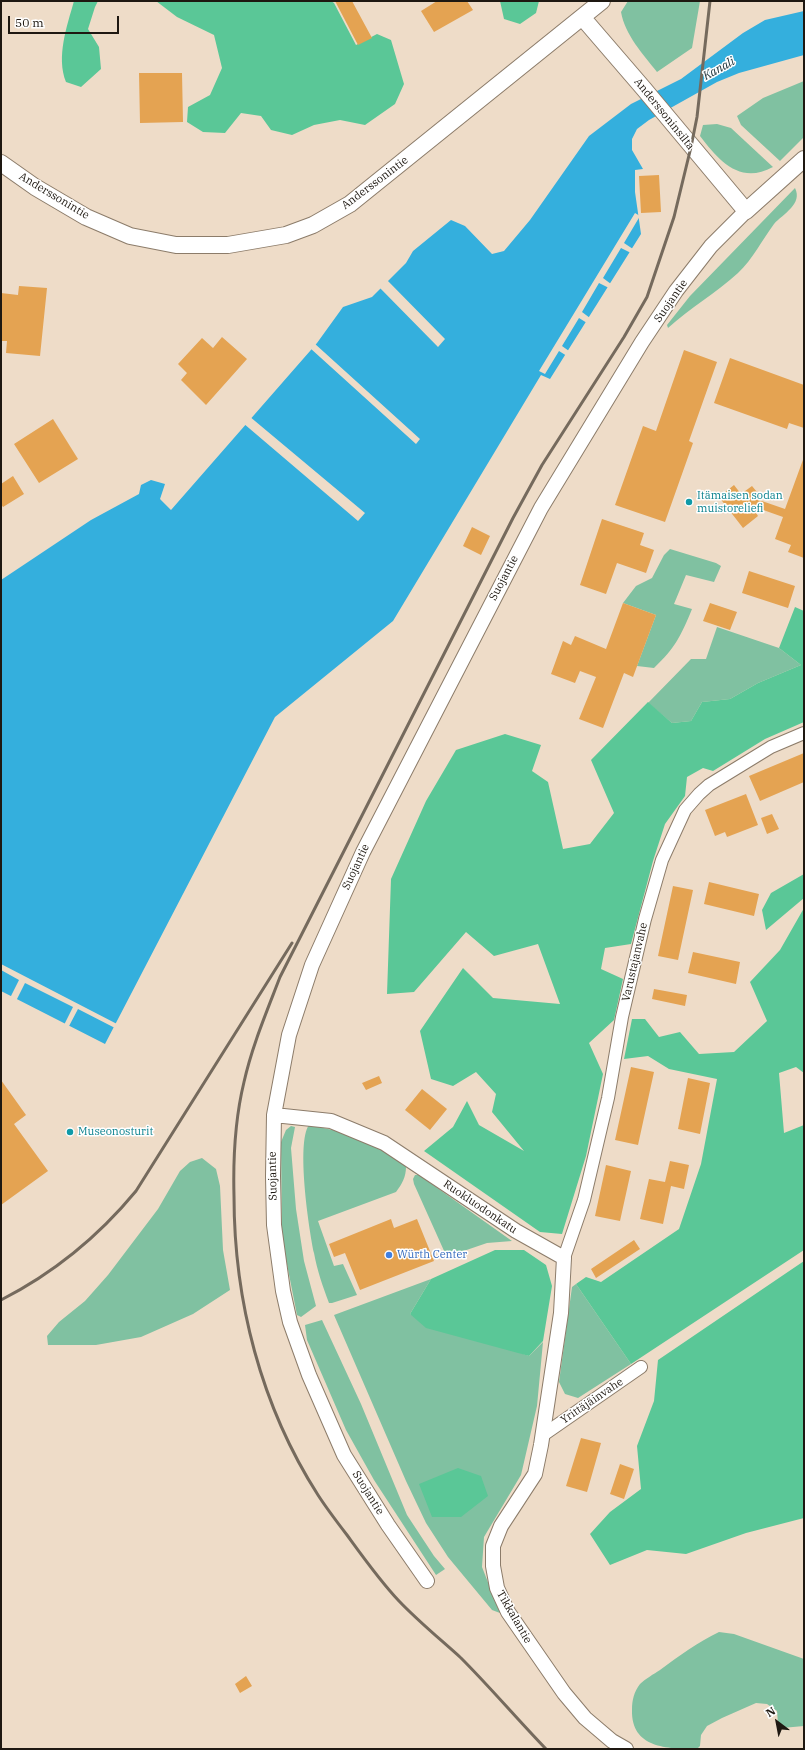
<!DOCTYPE html>
<html>
<head>
<meta charset="utf-8">
<style>
  body { margin:0 }
  #map { position:relative; width:805px; height:1750px; overflow:hidden; background:#eedcc8; font-family:"IBM Plex Serif",serif }
  canvas { display:block }
  .frame { position:absolute; inset:0; border:2px solid #1e1811; pointer-events:none }
  .north { position:absolute; left:757px; top:1702px; width:40px; height:40px; -webkit-text-stroke:3px #fff; paint-order:stroke; rotate:328deg; font-size:11px; font-weight:700; line-height:16px; text-align:center; color:#1e1811 }
  .north::after { content:''; display:block; margin:auto; width:14px; height:18px; background:#1e1811; clip-path:polygon(50% 0,100% 100%,50% 72%,0 100%) }
  .scale { position:absolute; left:8px; top:16px; width:111px; height:18px; box-sizing:border-box; border:2px solid #1e1811; border-top:0; padding-left:5px; font-size:12px; line-height:14px; white-space:nowrap; color:#1e1811; -webkit-text-stroke:3px #fff; paint-order:stroke }
</style>
</head>
<body>
<div id="map">
<canvas width="805" height="1750"></canvas>
<div class="frame"></div>
<div class="north">N</div>
<div class="scale">50 m</div>
</div>
<script>
const ctx = document.querySelector('canvas').getContext('2d');
ctx.lineJoin = 'round';
function paint(path, color) {
  ctx.fillStyle = color;
  ctx.fill(path, 'evenodd');
}
function trace(path, color, width, dash) {
  ctx.strokeStyle = color;
  ctx.lineWidth = width;
  ctx.lineCap = dash ? 'butt' : 'round';
  ctx.setLineDash(dash || []);
  ctx.stroke(path);
}
function drawText(font, color, halo, rows, align = 'center') {
  ctx.font = font + ' "IBM Plex Serif",serif';
  ctx.lineWidth = 3;
  ctx.setLineDash([]);
  ctx.textBaseline = 'middle';
  ctx.strokeStyle = halo;
  ctx.fillStyle = color;
  for (const [text, x, y, turn = 0] of rows) {
    ctx.save();
    ctx.translate(x, y);
    ctx.rotate((+turn || 0) * Math.PI / 180);
    ctx.textAlign = isNaN(turn) ? turn : align;
    if (halo) ctx.strokeText(text, 0, 0);
    ctx.fillText(text, 0, 0);
    ctx.restore();
  }
}
const green = new Path2D(`
  M628,1H700L692,48L657,72C643,54 625,35 621,12Z
  M804,81V137L780,161L741,125L737,116L763,98Z
  M717,124L731,128L773,167C740,185 719,161 700,136L703,125Z
  M795,188C803,204 783,214 774,224C762,240 753,259 738,273C716,293 690,308 668,328L667,325L690,296Z
  M670,549L716,563L721,566L714,582L686,575L674,604L692,609C681,636 675,648 654,668L637,666L656,615L623,603L636,586L652,578L664,555Z
  M717,627L779,648L801,665L758,683L730,699L702,702L691,721L672,723L648,703L691,659H706Z
  M309,1125L366,1137L403,1163L406,1167C406,1177 402,1184 396,1192L318,1221L334,1266L343,1264L357,1295L332,1303H329C323,1287 317,1270 314,1253C309,1230 296,1142 309,1125Z
  M291,1126L295,1127L291,1148L296,1209L304,1261L316,1306L301,1317L297,1315L282,1239L281,1142L286,1130Z
  M202,1158L216,1169L220,1186L223,1250L230,1290L193,1314L141,1337L96,1345H48L47,1336L59,1322L85,1301L108,1275L158,1209L180,1171L190,1162Z
  M415,1175H419L512,1241L487,1243L449,1256L445,1253L414,1184L413,1179Z
  M431,1279L410,1314L529,1356L543,1342L537,1406L521,1475L484,1537L482,1567L500,1613L492,1610L448,1557L426,1523L406,1481L334,1315Z
  M576,1284L631,1364L578,1398L565,1394L559,1382L572,1287Z
  M322,1320L361,1404L407,1515L434,1556L445,1569L436,1575L374,1480L346,1430L307,1340L305,1325Z
  M719,1632L734,1634L804,1659V1726L782,1728L778,1724L777,1711L767,1704L756,1703L722,1718L707,1726L701,1735L700,1746L697,1749C667,1749 631,1748 632,1710C632,1700 634,1692 640,1684C645,1679 654,1674 660,1670C679,1656 698,1642 719,1632Z`);
const forest = new Path2D(`
  M74,1H98L95,7L88,29L99,47L101,69L81,87L66,82C56,57 67,26 74,1Z
  M156,1H331L334,3L356,45L377,34L391,40L404,84L395,104L365,125L340,120L314,125L292,135L271,130L261,116L241,113L225,133L203,132L187,122L188,107L210,95L222,68L214,35L177,17Z
  M500,1H539L536,13L520,24L504,19Z
  M795,607L804,611V722L765,739L713,771L703,768L687,777L685,796L665,824L653,861L631,944L605,948L601,969L623,979L614,1020L589,1043L603,1074L586,1156L562,1234L540,1232L424,1151L453,1127L467,1101L479,1125L524,1151L492,1112L496,1094L476,1072L453,1086L431,1079L420,1031L463,968L493,998L560,1004L538,944L494,956L466,932L414,992L387,994L391,879L426,801L456,750L505,734L541,745L532,771L548,782L563,849L590,844L614,813L591,760L648,702L672,723L691,721L702,702L730,699L758,683L801,665L779,648Z
  M804,874V898L766,930L762,910L771,893Z
  M804,908V1073L796,1067L779,1073L784,1133L804,1125V1250L631,1364L576,1284L586,1277L601,1282L679,1229L701,1164L717,1079L669,1069L648,1056L624,1059L632,1019H645L659,1037L680,1032L699,1054L734,1052L767,1021L750,982L780,950Z
  M495,1250H524L546,1265L552,1286L543,1341L529,1356L426,1328L410,1314L431,1279Z
  M804,1261V1518L746,1533L686,1554L647,1550L610,1565L590,1534L610,1512L641,1489L637,1446L654,1401L658,1360Z
  M458,1468L481,1476L488,1496L461,1517H432L419,1484Z`);
const water = new Path2D(`
  M804,11V55L739,73L717,82L649,120L637,129L632,139V150L643,169L635,170V192L641,234L550,379L541,375L393,621L275,717L105,1044L1,991V580L91,520L139,494L141,485L151,480L165,484L160,499L171,510L317,343L343,307L372,297L406,263L413,251L451,220L465,226L492,254L504,251L530,220L589,136L631,104L681,79L743,33L765,20Z`);
const pier = new Path2D(`
  M635,213L640,216L624,243L633,249L631,253L621,248L603,278L611,284L609,288L599,283L582,312L590,318L587,323L579,318L562,346L569,351L567,356L559,351L545,374L539,371Z
  M387,280L445,339L438,347L379,287Z
  M314,343L420,439L416,444L310,348Z
  M249,416L365,513L358,521L243,423Z
  M1,964L117,1024L115,1028L78,1009L68,1028L64,1025L73,1007L25,983L16,1001L10,998L19,980L1,970Z`);
const building = new Path2D(`
  M335,1H352L372,38L358,45Z
  M437,1H467L473,10L434,32L421,11Z
  M139,73H182L183,122L140,123Z
  M659,175L661,212L641,213L639,176Z
  M19,286L47,288L40,356L6,353L7,341H1V293L18,295Z
  M222,337L247,359L206,405L181,380L187,373L178,364L202,338L213,348Z
  M684,350L717,362L689,441L693,443L665,522L615,505L643,426L656,431Z
  M730,358L804,385V428L789,423L787,429L714,403Z
  M53,419L78,459L39,483L14,444Z
  M804,457V558L788,552L791,545L775,539L783,517L752,506L758,516L743,528L719,497L734,485L741,494L752,486L762,498L759,500L785,509Z
  M13,476L24,494L3,507L1,504V484Z
  M602,519L644,533L640,545L654,550L646,573L617,563L606,594L580,585Z
  M472,527L490,536L481,555L463,546Z
  M749,571L795,586L788,608L742,593Z
  M623,603L656,615L633,677L624,673L603,728L579,719L596,677L580,671L575,683L551,674L563,641L571,645L575,636L606,649Z
  M710,603L737,612L730,630L703,621Z
  M804,753V782L760,801L749,776Z
  M746,794L758,825L727,837L725,832L715,836L705,810Z
  M772,814L779,829L767,834L761,818Z
  M709,882L759,894L754,916L704,904Z
  M673,886L693,890L678,960L658,956Z
  M693,952L740,962L736,984L688,973Z
  M654,989L687,995L685,1006L652,999Z
  M631,1067L654,1072L638,1145L615,1140Z
  M379,1076L382,1083L366,1090L362,1083Z
  M688,1078L710,1083L700,1134L678,1129Z
  M1,1080L26,1115L14,1124L48,1171L1,1205Z
  M422,1089L447,1109L430,1130L405,1110Z
  M670,1161L689,1165L684,1189L671,1186L663,1224L640,1219L649,1179L665,1182Z
  M606,1165L631,1171L620,1221L595,1216Z
  M391,1219L394,1228L417,1219L434,1261L360,1290L345,1253L334,1257L329,1244Z
  M634,1240L640,1249L596,1278L591,1269Z
  M581,1438L601,1443L587,1492L566,1486Z
  M620,1464L634,1469L624,1499L610,1494Z
  M246,1676L252,1686L240,1693L235,1684Z`);
const minor = new Path2D(`
  M564,1258L584,1200L608,1098L622,1017L645,919L662,860L685,810L699,794L709,785L771,747L804,733
  M543,1435L641,1367`);
const tertiary = new Path2D(`
  M274,1115L331,1121L384,1143L516,1231L564,1258L561,1313L541,1445L535,1474L501,1526L493,1546V1566L497,1588L508,1612L564,1693L585,1718L612,1741L626,1749
  M427,1581L388,1525L344,1455L309,1375L290,1322L283,1291L274,1225L273,1176L274,1115L289,1035L312,965L363,852L541,508L642,342L676,291L711,246L746,211`);
const secondary = new Path2D(`
  M582,17L644,89L746,211L804,159
  M1,163L35,187L86,217L130,236L176,245H228L286,235L313,225L350,204L602,1`);
const rail = new Path2D(`
  M1,1300C54,1273 98,1237 136,1191L292,943
  M546,1749C517,1719 490,1687 461,1658C440,1639 418,1621 399,1601C380,1581 363,1557 347,1535C337,1522 327,1509 318,1495C261,1406 234,1301 234,1196C233,1158 235,1119 244,1082C252,1046 267,1011 280,977L513,518L542,465L624,337L647,297L674,217L691,147L697,117L710,1`);
const markers = [
  [689,502,4,"#0f9aa8"],
  [70,1132,4,"#0f9aa8"],
  [389,1255,4,"#3f7fe0"]
];
const streetNames = [
  ["Anderssoninsilta",664,114,51],
  ["Anderssonintie",375,183,-37],
  ["Anderssonintie",54,196,31],
  ["Suojantie",671,301,-55],
  ["Suojantie",504,578,-62],
  ["Suojantie",356,867,-65],
  ["Varustajanvahe",635,962,-77],
  ["Suojantie",273,1176,-91],
  ["Ruokluodonkatu",480,1207,34],
  ["Yrittäjäinvahe",592,1401,-34],
  ["Suojantie",368,1493,58],
  ["Tikkalantie",514,1617,60]
];
const cultureNames = [
  ["Itämaisen sodan",697,496],
  ["muistoreliefi",697,509],
  ["Museonosturit",78,1132]
];
const shopNames = [
  ["Würth Center",397,1255]
];
const waterNames = [
  ["Kanali",719,69,-29]
];
paint(green, '#80c1a1');
paint(forest, '#5ac797');
paint(water, '#34afdd');
paint(pier, '#eedcc8');
paint(building, '#e4a352');
trace(minor, '#8c7c6a', 14);
trace(tertiary, '#8c7c6a', 16);
trace(secondary, '#8c7c6a', 18);
trace(minor, '#fff', 12);
trace(tertiary, '#fff', 14);
trace(secondary, '#fff', 16);
trace(rail, '#756a5d', 3);
for (const [x, y, r, color] of markers) {
  const dot = new Path2D();
  dot.arc(x, y, r, 0, 2 * Math.PI);
  ctx.fillStyle = color;
  ctx.fill(dot);
  trace(dot, '#fff', 1.5);
}
drawText('11px', '#1e1811', '#fff', streetNames);
drawText('11px', '#0d838f', '#fff', cultureNames, 'left');
drawText('11px', '#366cbe', '#fff', shopNames, 'left');
drawText('italic 12px', '#192d36', '#fff', waterNames);
</script>
</body>
</html>
